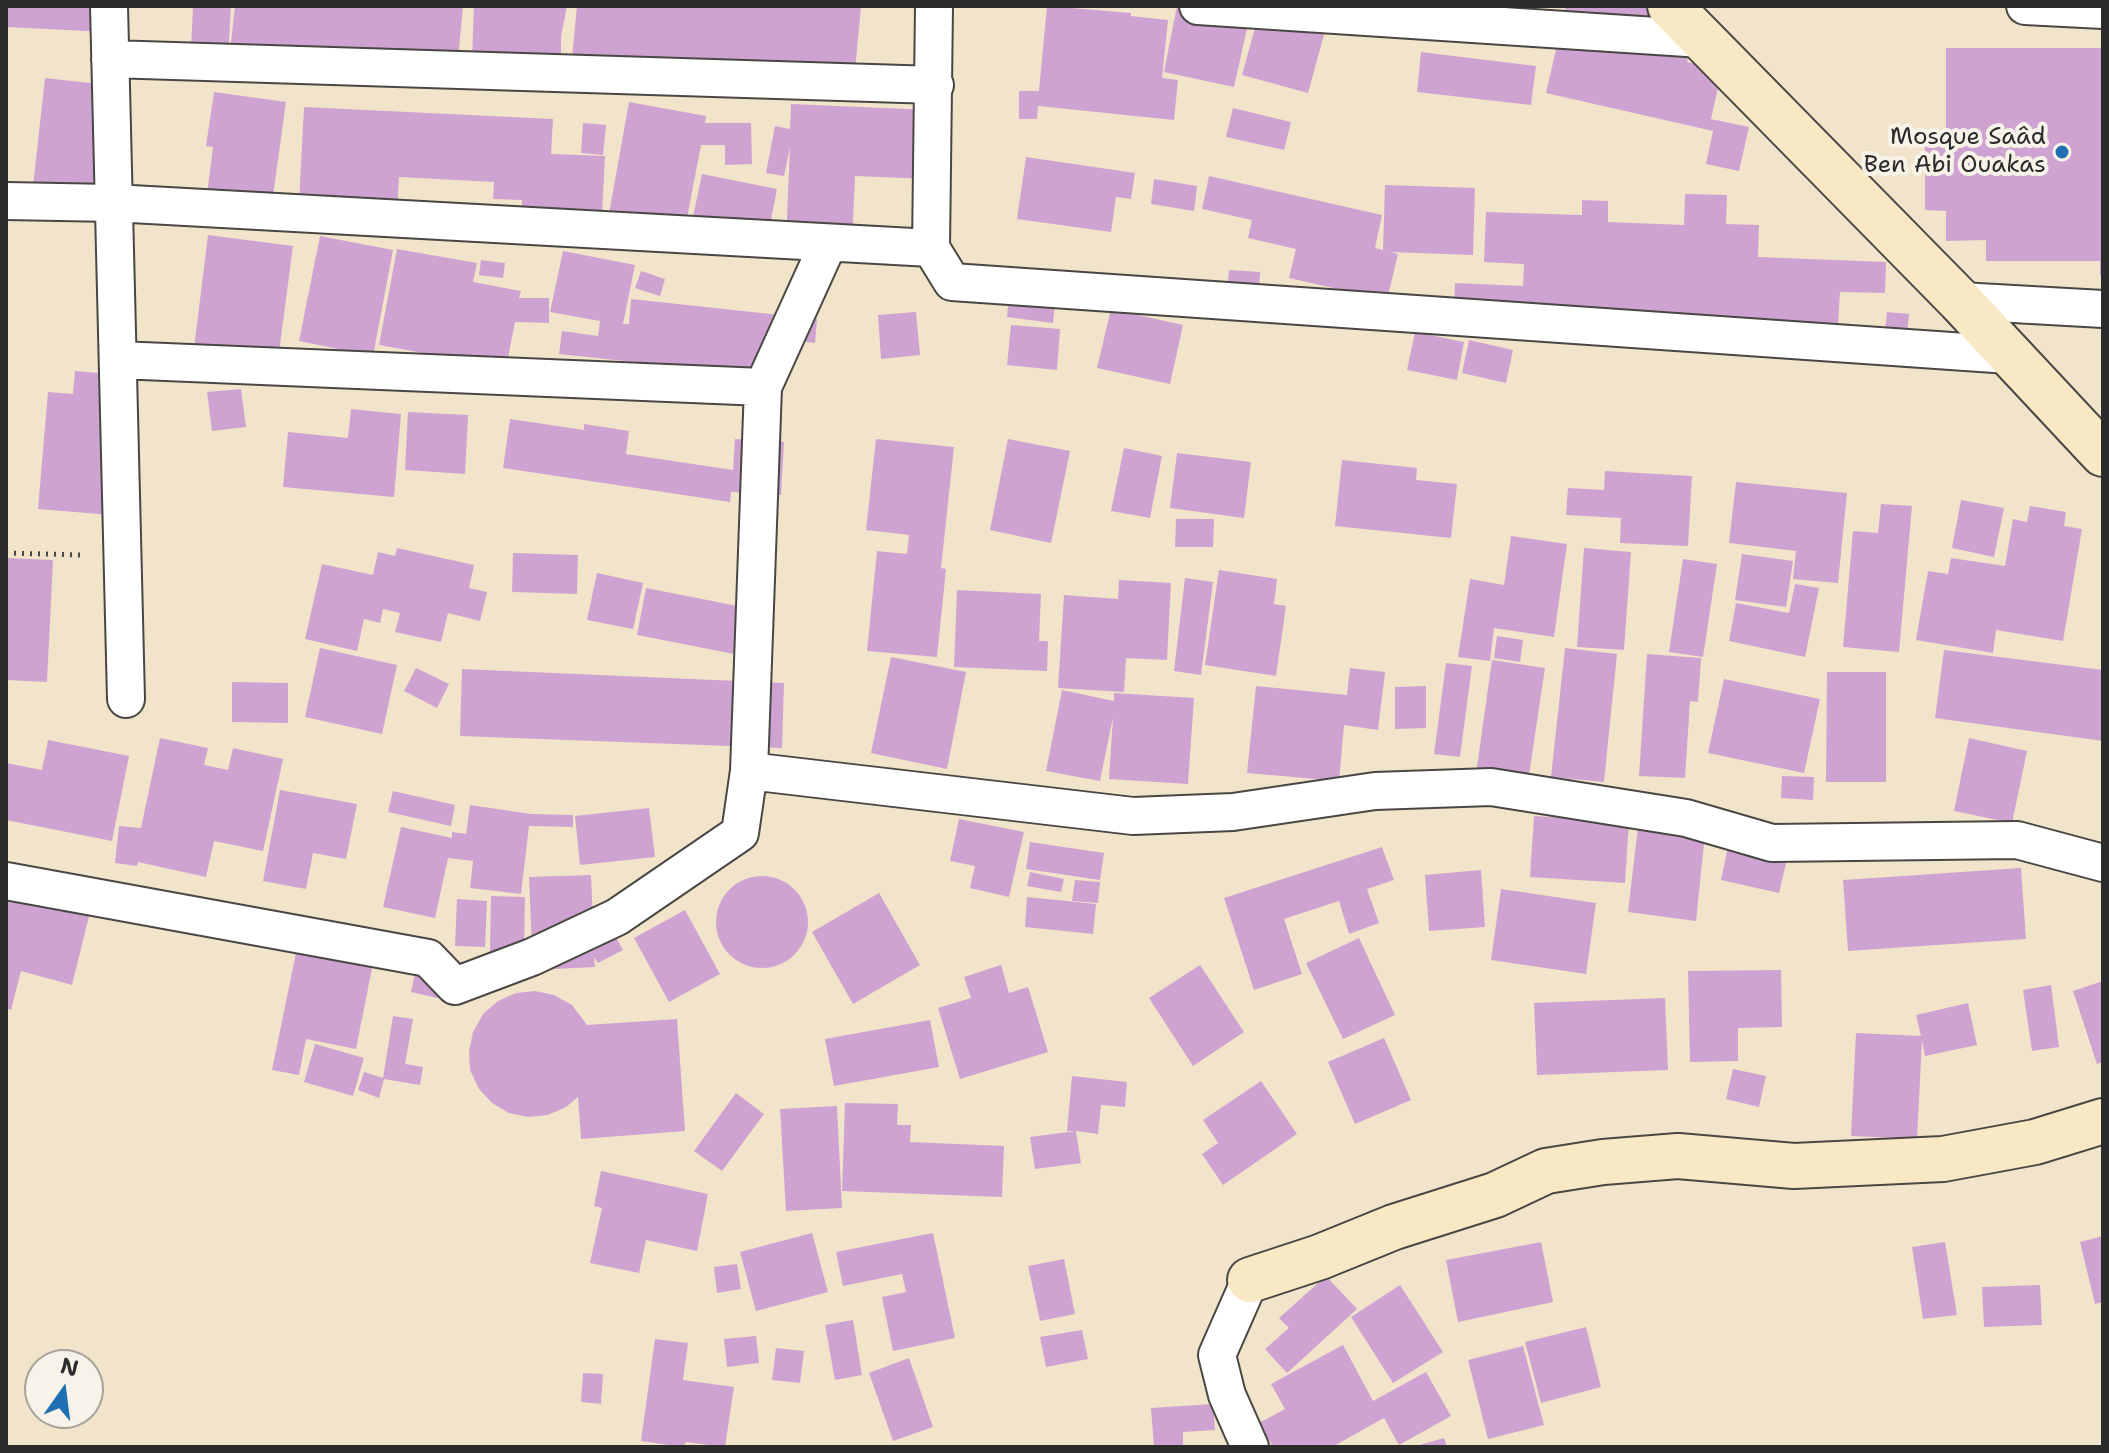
<!DOCTYPE html>
<html>
<head>
<meta charset="utf-8">
<style>
  body { margin:0 }
  #map { position:relative; width:2109px; height:1453px; overflow:hidden; background:#f2e4ca; font-family:"Shantell Sans",sans-serif }
  canvas { display:block }
  .frame { position:absolute; inset:0; border:8px solid #2b2b2b; pointer-events:none }
  .north { position:absolute; left:24px; top:1349px; width:80px; height:80px; box-sizing:border-box; background:#f7f3e8; border:2px solid #a5a39c; border-radius:50%; rotate:14deg; font-size:22px; font-weight:700; line-height:32px; text-align:center; color:#2b2b2b }
  .north::after { content:''; display:block; margin:auto; width:28px; height:36px; background:#1f6fb2; clip-path:polygon(50% 0,100% 100%,50% 72%,0 100%) }
</style>
</head>
<body>
<div id="map">
<canvas width="2109" height="1453"></canvas>
<div class="frame"></div>
<div class="north">N</div>
</div>
<script>
const ctx = document.querySelector('canvas').getContext('2d');
ctx.lineJoin = 'round';
function paint(path, color) {
  ctx.fillStyle = color;
  ctx.fill(path, 'evenodd');
}
function trace(path, color, width, dash) {
  ctx.strokeStyle = color;
  ctx.lineWidth = width;
  ctx.lineCap = dash ? 'butt' : 'round';
  ctx.setLineDash(dash || []);
  ctx.stroke(path);
}
function drawText(font, color, halo, rows, align = 'center') {
  ctx.font = font + ' "Shantell Sans",sans-serif';
  ctx.lineWidth = 8;
  ctx.setLineDash([]);
  ctx.textBaseline = 'middle';
  ctx.strokeStyle = halo;
  ctx.fillStyle = color;
  for (const [text, x, y, turn = 0] of rows) {
    ctx.save();
    ctx.translate(x, y);
    ctx.rotate((+turn || 0) * Math.PI / 180);
    ctx.textAlign = isNaN(turn) ? turn : align;
    if (halo) ctx.strokeText(text, 0, 0);
    ctx.fillText(text, 0, 0);
    ctx.restore();
  }
}
const building = new Path2D(`
  M6,6H128L127,33L6,27Z
  M193,6H231L227,74L190,72Z
  M235,6H463L457,72L230,51Z
  M474,6H567L561,37V68L472,58Z
  M577,6L699,8V6H861L854,82L572,57Z
  M1047,6L1131,13V16L1168,20L1162,78L1178,80L1174,120L1038,106L1037,119H1019V91H1039Z
  M1177,6H1252L1234,87L1164,72Z
  M1261,6L1330,13L1308,93L1242,75Z
  M1566,6H1700L1687,62L1722,70L1711,119L1749,127L1739,171L1706,164L1713,131L1546,93Z
  M1946,48H2103V275H2100V261H1986V240L1946,241V211L1925,210V135H1946Z
  M1421,52L1536,66L1531,105L1417,92Z
  M45,78L127,87L115,196L33,186Z
  M214,92L286,102L272,203L207,194L213,147L206,146Z
  M629,102L706,116L705,123H751L752,164L725,165V145H701L683,239L607,225Z
  M791,104L931,110L928,179L855,176L852,243L786,240L790,147L784,176L766,173L775,126L790,129Z
  M304,107L553,119L551,154L605,156L602,213L522,209V200L493,199L494,182L399,177L397,209L299,203Z
  M1233,108L1291,122L1284,150L1226,137Z
  M583,123L606,125L603,155L581,153Z
  M1026,157L1135,173L1131,199L1116,197L1111,232L1017,219Z
  M702,174L777,189L766,245L690,231Z
  M1209,176L1382,215L1375,248L1383,250L1385,185L1475,188L1473,255L1390,252L1398,254L1387,300L1289,278L1296,249L1248,238L1252,220L1202,209Z
  M1154,179L1197,186L1194,211L1151,204Z
  M1685,194L1727,195L1726,224L1759,225L1758,257L1886,262L1885,293L1840,292L1838,325L1454,311L1455,283L1523,286L1524,264L1484,262L1486,212L1582,215V200L1608,201V222L1684,225Z
  M208,235L293,246L277,367L193,356Z
  M320,236L393,250L373,356L299,341Z
  M397,249L477,263L473,282L521,291L519,298H549V323L515,322L506,368L379,345Z
  M563,251L635,265L623,324H629L631,299L817,319L815,343L789,340L785,378L559,354L562,331L598,336L600,321L550,312Z
  M481,260L505,263L503,278L479,275Z
  M1229,270L1260,272L1258,302L1226,300Z
  M641,271L665,279L660,296L635,288Z
  M1009,296L1055,302L1053,323L1007,317Z
  M1111,309L1183,325L1170,384L1097,368Z
  M916,312L920,355L881,359L878,315Z
  M1887,312L1909,314L1906,343L1884,340Z
  M1011,325L1060,329L1057,370L1007,365Z
  M1415,332L1464,342L1457,380L1407,370Z
  M1469,340L1513,350L1506,383L1462,373Z
  M75,371L135,376L124,516L38,509L48,392L73,394Z
  M241,389L246,427L212,431L207,392Z
  M351,409L401,414L394,497L283,487L288,432L348,438Z
  M408,412L468,415L465,474L405,470Z
  M510,419L584,430V424L629,431L626,454L733,470L735,439L784,442L781,495L731,492L730,502L503,468Z
  M876,439L954,447L941,568L946,569L937,657L867,651L877,551L907,554L909,535L866,530Z
  M1008,439L1070,451L1051,543L990,530Z
  M1124,448L1162,456L1150,518L1111,511Z
  M1177,453L1251,462L1244,518L1170,508Z
  M1342,460L1417,468L1416,480L1457,484L1451,538L1335,526Z
  M1605,471L1692,476L1688,546L1620,543L1621,518L1566,515L1568,488L1604,490Z
  M1736,482L1847,493L1838,583L1793,579L1796,551L1729,543Z
  M1961,500L2004,508L1994,557L1952,548Z
  M1881,504L1912,506L1899,652L1843,647L1853,531L1878,533Z
  M2030,506L2066,512L2064,526L2082,529L2063,641L1996,630L1993,653L1916,640L1928,571L1948,574L1951,558L2005,566L2013,519L2027,522Z
  M1176,519H1214L1213,547H1175Z
  M1511,536L1567,544L1554,637L1494,628L1490,661L1458,657L1470,579L1504,585Z
  M397,548L474,565L469,588L487,592L480,621L448,613L441,642L395,632L400,613L383,609L380,623L364,619L357,651L305,639L322,564L373,575L378,552L395,556Z
  M1584,548L1631,552L1624,650L1577,647Z
  M513,553L578,555L577,594L512,592Z
  M1742,554L1793,561L1786,607L1735,600Z
  M6,558L53,560L47,682L6,680Z
  M1683,559L1717,564L1703,657L1669,652Z
  M1219,570L1277,579L1274,604L1286,606L1276,676L1205,665Z
  M597,573L643,583L633,629L587,620Z
  M1185,578L1213,582L1201,675L1174,671Z
  M1119,580L1171,583L1167,660L1126,658L1124,692L1058,688L1064,595L1118,599Z
  M1795,584L1819,588L1805,657L1729,641L1736,603L1789,613Z
  M646,588L748,608L739,655L637,635Z
  M957,590L1041,594L1039,641H1048L1047,671L954,667Z
  M1497,636L1523,640L1520,662L1494,658Z
  M320,648L397,665L382,734L305,717Z
  M1565,648L1617,654L1604,782L1551,777Z
  M1944,650L2103,670V741L1935,718Z
  M1647,654L1701,658L1698,702L1690,701L1685,778L1639,776Z
  M891,657L966,672L947,769L871,753Z
  M1492,660L1545,668L1528,782L1476,774Z
  M1446,663L1472,666L1460,757L1434,754Z
  M416,668L449,684L437,708L404,691Z
  M1350,668L1385,672L1378,730L1344,725L1339,781L1247,773L1256,686L1347,695Z
  M462,669L784,683L782,748L460,736Z
  M1827,672H1886V782H1826Z
  M1724,679L1820,699L1804,773L1708,753Z
  M232,682L288,683V723L232,722Z
  M1426,686V728L1395,729V687Z
  M1062,690L1114,701V693L1194,698L1188,784L1109,779L1113,717L1100,781L1046,771Z
  M160,738L208,748L204,765L228,770L233,748L283,759L263,851L214,841L206,877L138,862L137,866L115,863L119,826L141,828Z
  M1969,738L2027,751L2012,823L1954,811Z
  M48,740L129,756L112,841L6,820V763L42,770Z
  M1782,776L1814,777L1813,800L1781,798Z
  M280,790L357,804L346,859L313,853L306,889L263,881Z
  M393,791L455,805L451,826L388,812Z
  M470,805L531,814L573,815V827L529,826L521,894L470,888L473,861L448,858L435,918L383,907L401,827L452,838V832L466,834Z
  M649,808L655,857L580,865L575,816Z
  M1534,816L1629,822L1625,883L1530,877Z
  M959,819L1024,832L1009,897L970,888L975,866L950,861Z
  M1638,827L1705,834L1696,921L1628,912Z
  M1030,842L1104,853L1100,880L1026,869Z
  M1729,842L1788,855L1779,893L1721,880Z
  M1382,847L1394,880L1367,889L1379,923L1349,934L1339,901L1284,919L1302,974L1254,990L1224,898Z
  M2021,868L2026,939L1848,951L1843,880Z
  M1481,870L1485,927L1429,931L1425,875Z
  M1030,872L1064,879L1061,892L1027,886Z
  M591,875L594,945L614,934L623,950L598,963L594,957L595,967L533,970L529,877Z
  M716 922a46 46 0 1 1 92 0a46 46 0 1 1-92 0Z
  M1075,880L1100,882L1098,903L1072,901Z
  M10,883L92,904L72,985L21,971L11,1010L6,1008V900Z
  M1501,889L1596,903L1586,974L1491,960Z
  M879,893L920,965L853,1004L812,932Z
  M491,896L525,897L524,952L490,951Z
  M1027,897L1096,904L1093,934L1025,927Z
  M457,899L487,901L485,947L455,946Z
  M685,910L720,974L669,1002L634,938Z
  M1359,938L1395,1015L1343,1039L1306,963Z
  M298,943L374,958L356,1049L306,1039L299,1075L272,1070Z
  M417,964L442,999L411,992Z
  M1001,965L1009,993L1028,987L1048,1052L960,1079L938,1008L971,998L964,977Z
  M1200,965L1244,1032L1193,1066L1149,998Z
  M1781,970L1782,1027L1738,1028V1061L1690,1062L1688,971Z
  M2103,981V1062L2097,1064L2073,991Z
  M2051,985L2059,1047L2032,1051L2023,990Z
  M535,991L554,995L572,1005L587,1025L677,1019L685,1131L581,1139L578,1097L566,1107L548,1115L528,1117L509,1113L492,1103L479,1089L470,1070L469,1051L473,1032L483,1014L498,1001L516,993Z
  M1665,998L1668,1070L1537,1075L1534,1003Z
  M1968,1003L1977,1045L1925,1056L1922,1040L1917,1139L1851,1136L1856,1033L1921,1036L1916,1015Z
  M393,1016L413,1019L405,1064L423,1067L420,1085L384,1079L379,1098L358,1090L364,1072L383,1078Z
  M930,1020L939,1067L834,1086L825,1039Z
  M1384,1038L1411,1100L1355,1124L1328,1062Z
  M315,1044L364,1058L353,1096L304,1082Z
  M1733,1069L1766,1076L1759,1107L1726,1099Z
  M1072,1076L1127,1082L1125,1107L1101,1105L1098,1134L1076,1131L1081,1163L1035,1169L1030,1137L1076,1131H1067Z
  M1261,1081L1297,1134L1223,1185L1202,1154L1218,1143L1203,1120Z
  M736,1093L764,1114L722,1171L694,1151Z
  M845,1103L898,1104L897,1125H911L910,1142L1004,1146L1002,1197L842,1191Z
  M837,1106L842,1208L786,1211L780,1109Z
  M601,1171L708,1194L697,1251L646,1240L639,1273L590,1263L602,1208L594,1206Z
  M812,1233L828,1292L756,1311L740,1252Z
  M933,1233L955,1338L893,1351L882,1297L906,1292L902,1274L843,1286L836,1252Z
  M2103,1236V1302L2095,1304L2080,1242Z
  M1541,1242L1553,1302L1458,1322L1446,1260Z
  M1945,1242L1957,1315L1923,1319L1912,1247Z
  M1064,1259L1075,1314L1040,1321L1028,1266Z
  M737,1264L741,1289L717,1293L714,1267Z
  M1326,1276L1357,1309L1287,1373L1265,1349L1289,1328L1279,1318Z
  M1400,1285L1443,1352L1393,1383L1351,1317Z
  M2040,1285L2042,1325L1984,1327L1982,1287Z
  M853,1320L862,1375L835,1380L825,1325Z
  M1586,1327L1601,1387L1541,1403L1525,1342Z
  M1082,1330L1088,1359L1046,1367L1040,1337Z
  M756,1336L759,1363L727,1367L724,1339Z
  M655,1339L688,1343L683,1380L734,1387L725,1447L686,1442L683,1447L641,1441Z
  M1343,1345L1373,1401L1426,1372L1451,1416L1399,1445L1384,1418L1332,1447H1273L1259,1423L1285,1409L1271,1384Z
  M1523,1346L1544,1425L1488,1439L1468,1360Z
  M776,1348L804,1351L800,1383L772,1380Z
  M909,1358L933,1427L893,1441L869,1373Z
  M583,1373L603,1374L601,1404L581,1402Z
  M1213,1404L1215,1430L1183,1432V1447H1154L1151,1408Z
  M1444,1438L1447,1447H1416V1446Z`);
const path = new Path2D(`
  M6,553L81,555`);
const street = new Path2D(`
  M109,6L126,699
  M934,6L931,248L952,282L2009,355
  M1198,6L1702,39
  M2025,6L2103,10
  M110,59L935,85
  M6,201L113,203L931,248
  M1960,301L2103,309
  M118,360L763,387
  M749,771L1133,816L1233,812L1375,791L1491,787L1686,818L1772,843L2017,840L2103,863
  M6,881L428,958L455,986L532,957L617,917L740,833L749,771L763,387L828,244
  M1250,1447L1227,1395L1217,1355L1250,1280`);
const secondary = new Path2D(`
  M1670,6L1960,301L2103,454
  M1250,1280L1320,1257L1394,1227L1495,1195L1546,1171L1603,1162L1678,1156L1794,1166L1943,1159L2035,1142L2103,1121`);
const markers = [
  [2062,152,8,"#1f6fb2"]
];
const poiNames = [
  ["Mosque Saâd",2046,138],
  ["Ben Abi Ouakas",2046,166]
];
paint(building, '#cfa3d1');
trace(street, '#494743', 40);
trace(secondary, '#494743', 48);
trace(path, '#494743', 5, [2, 6]);
trace(street, '#fff', 36);
trace(secondary, '#f8e8c3', 44);
for (const [x, y, r, color] of markers) {
  const dot = new Path2D();
  dot.arc(x, y, r, 0, 2 * Math.PI);
  ctx.fillStyle = color;
  ctx.fill(dot);
  trace(dot, '#f7f3e8', 3);
}
drawText('24px', '#2b2b2b', '#f7f3e8', poiNames, 'right');
</script>
</body>
</html>
